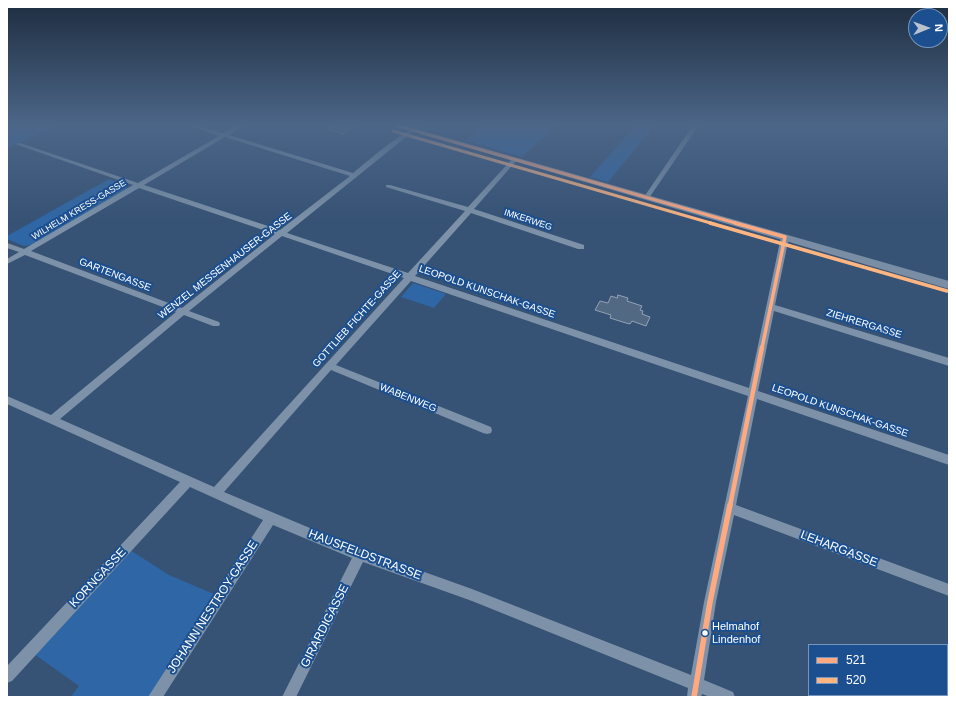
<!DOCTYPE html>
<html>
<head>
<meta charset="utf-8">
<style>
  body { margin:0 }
  #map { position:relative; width:956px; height:704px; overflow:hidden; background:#365274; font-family:Helvetica,sans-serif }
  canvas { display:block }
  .frame { position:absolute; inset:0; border:8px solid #fff; pointer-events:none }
  .legend { position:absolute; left:808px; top:644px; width:140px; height:52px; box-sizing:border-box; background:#1b4f8f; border:1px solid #7695bc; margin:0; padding:5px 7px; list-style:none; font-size:12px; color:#fff }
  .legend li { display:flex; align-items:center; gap:8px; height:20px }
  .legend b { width:20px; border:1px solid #7695bc }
  .north { position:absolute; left:908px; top:8px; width:40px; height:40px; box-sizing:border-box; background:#1b4f8f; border:1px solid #7695bc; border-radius:50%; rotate:89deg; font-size:11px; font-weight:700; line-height:16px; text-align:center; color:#fff }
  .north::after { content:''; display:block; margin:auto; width:14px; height:18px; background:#b9c2ce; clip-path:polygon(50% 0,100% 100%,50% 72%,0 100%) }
</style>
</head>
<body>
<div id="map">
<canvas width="956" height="704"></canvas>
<div class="frame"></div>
<ul class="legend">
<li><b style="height:5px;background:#ffa980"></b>521</li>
<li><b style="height:5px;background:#ffb580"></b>520</li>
</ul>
<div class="north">N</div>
</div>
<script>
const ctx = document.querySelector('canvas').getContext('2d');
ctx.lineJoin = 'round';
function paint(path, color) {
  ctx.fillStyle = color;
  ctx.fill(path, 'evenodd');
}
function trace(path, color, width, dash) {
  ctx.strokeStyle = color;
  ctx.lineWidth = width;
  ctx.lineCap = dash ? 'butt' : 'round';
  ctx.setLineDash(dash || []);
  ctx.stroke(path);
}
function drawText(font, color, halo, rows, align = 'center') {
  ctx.font = font + ' Helvetica,sans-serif';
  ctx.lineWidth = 4;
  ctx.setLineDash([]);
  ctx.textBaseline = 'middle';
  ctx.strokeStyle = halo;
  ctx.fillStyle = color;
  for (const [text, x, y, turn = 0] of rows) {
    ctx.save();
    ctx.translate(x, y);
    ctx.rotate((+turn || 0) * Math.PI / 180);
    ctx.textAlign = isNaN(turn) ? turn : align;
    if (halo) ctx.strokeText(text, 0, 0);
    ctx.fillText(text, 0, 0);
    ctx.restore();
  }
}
const green = new Path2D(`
  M7,125H60L7,148Z
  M486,125H557L522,157L465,140Z
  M636,125H655L608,182L590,177Z
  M109,179L127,186L126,189L31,245L24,246L7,239V236Z
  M413,283L446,294L434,308L401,297Z
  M130,550L169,575L216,595L150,697H71L79,686L34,654Z`);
const building = new Path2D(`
  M334,125H356L343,134L327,129Z
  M618,295L628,298L627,301L642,306L640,310L643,311L642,314L650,317L646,326L632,321L630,324L626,323L610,318L611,315L595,310L600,301L608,303L611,296L617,298Z`);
const minor = new Path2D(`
  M187,125H195L223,133L239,125H245L229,135L353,173C368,161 408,125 425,125L411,133L287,233L408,273L465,211L386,187V185H390L468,207L513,158H517V160L474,209L584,245V249H578L471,213L415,276L749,388L781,237L785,235H788L789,237L775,305L949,358V366L774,311L758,391L949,455V465L757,399L736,505L949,584V596L734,515L716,602L704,680L733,692L735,697H710L702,694L701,697H687L688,688L472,601L363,562L296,697H282L352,558L273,525L163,697H148L263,520L190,487L12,681L7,683V666L180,482L7,404V396L51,415L176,312L25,255L7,264V259L19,252L7,248V243L24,249L133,185L15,144L20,143L138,183L219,136ZM225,137L350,176L280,230L144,185ZM139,188L275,234L182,308L31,251ZM282,236L404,278L214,487L60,419L184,315L213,326H219L220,324L219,322L189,311ZM411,281L748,396L704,602L691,675L472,589L360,549L224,492L331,370L483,433L487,434L491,433L492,430L491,427L336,365Z
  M693,125H699L649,198H645L644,197Z`);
const secondary = new Path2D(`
  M391,125H402L949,281V289Z`);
const bus1Far3 = new Path2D(`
  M395,125L739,224`);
const bus1Far2 = new Path2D(`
  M735,223L785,237
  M762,348L785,237`);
const bus1Far1 = new Path2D(`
  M730,506L762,347`);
const bus1 = new Path2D(`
  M694,697L710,602L730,505`);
const bus2Far1 = new Path2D(`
  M393,131L714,224`);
const bus2 = new Path2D(`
  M710,223L947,291`);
const markers = [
  [705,633,3.5,"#fff"]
];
const farStreetnames = [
  ["WILHELM KRESS-GASSE",79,210,-31],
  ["IMKERWEG",528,220,18]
];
const streetNames = [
  ["WENZEL MESSENHAUSER-GASSE",225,266,-38],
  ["GARTENGASSE",115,275,21],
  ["LEOPOLD KUNSCHAK-GASSE",487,292,19],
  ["GOTTLIEB FICHTE-GASSE",357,319,-48],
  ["ZIEHRERGASSE",864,324,17],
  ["WABENWEG",408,398,22],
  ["LEOPOLD KUNSCHAK-GASSE",840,411,19]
];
const nearBusnames = [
  ["Helmahof",712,627],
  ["Lindenhof",712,640]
];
const nearStreetnames = [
  ["LEHARGASSE",839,549,21],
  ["HAUSFELDSTRASSE",365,555,21],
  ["KORNGASSE",98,578,-47],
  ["JOHANN NESTROY-GASSE",213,607,-57],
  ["GIRARDIGASSE",325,626,-63]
];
paint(green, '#2f66a5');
paint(building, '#526984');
trace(building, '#92a2b6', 1);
paint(minor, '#7d92a8');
paint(secondary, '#798da4');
trace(bus1Far3, '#ffa980', 3);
trace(bus1Far2, '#ffa980', 3.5);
trace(bus1Far1, '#ffa980', 4.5);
trace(bus1, '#ffa980', 5.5);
trace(bus2Far1, '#ffb580', 3);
trace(bus2, '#ffb580', 3.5);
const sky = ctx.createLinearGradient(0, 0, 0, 223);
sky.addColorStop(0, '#1e2d40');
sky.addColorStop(0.56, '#4c6688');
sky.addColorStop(1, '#4c668800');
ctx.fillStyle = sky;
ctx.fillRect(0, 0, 956, 223);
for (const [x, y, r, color] of markers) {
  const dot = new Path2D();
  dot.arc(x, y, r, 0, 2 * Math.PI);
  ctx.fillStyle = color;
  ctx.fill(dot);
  trace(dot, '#1b4f8f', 1.5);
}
drawText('9px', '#fff', '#1b4f8f', farStreetnames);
drawText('10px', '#fff', '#1b4f8f', streetNames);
drawText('11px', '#fff', '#1b4f8f', nearBusnames, 'left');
drawText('12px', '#fff', '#1b4f8f', nearStreetnames);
</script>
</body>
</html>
